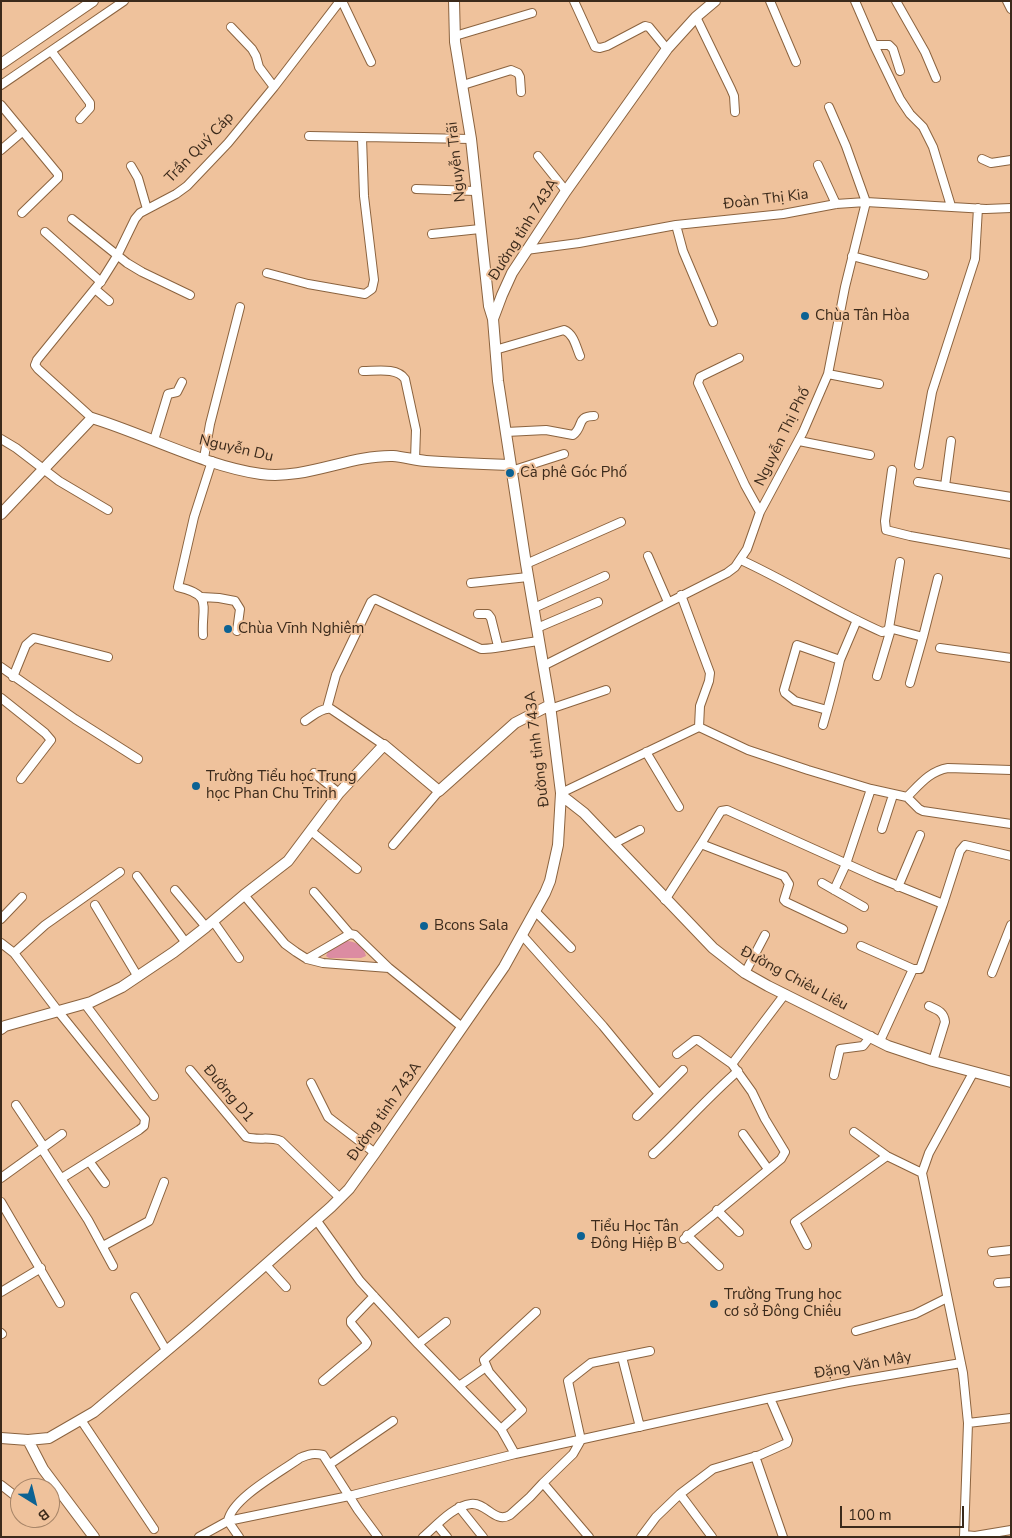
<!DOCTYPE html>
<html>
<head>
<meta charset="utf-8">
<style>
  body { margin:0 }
  #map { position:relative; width:1012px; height:1538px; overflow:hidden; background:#efc29c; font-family:"Nunito Sans",sans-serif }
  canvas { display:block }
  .frame { position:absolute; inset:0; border:2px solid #3b2a1b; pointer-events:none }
  .north { position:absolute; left:10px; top:1478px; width:50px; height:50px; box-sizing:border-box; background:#efc29c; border:1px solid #a78568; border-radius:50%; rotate:144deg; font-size:14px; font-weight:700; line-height:20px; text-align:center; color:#3b2a1b }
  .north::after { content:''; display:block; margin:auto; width:18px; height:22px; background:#0c6293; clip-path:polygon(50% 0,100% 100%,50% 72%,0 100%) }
  .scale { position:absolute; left:840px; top:1506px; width:124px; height:22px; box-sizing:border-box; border:2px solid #3b2a1b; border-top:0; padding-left:6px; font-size:15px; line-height:18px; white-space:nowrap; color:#3b2a1b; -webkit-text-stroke:4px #efc29c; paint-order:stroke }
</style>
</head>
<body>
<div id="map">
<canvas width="1012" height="1538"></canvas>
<div class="frame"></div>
<div class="north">B</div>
<div class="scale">100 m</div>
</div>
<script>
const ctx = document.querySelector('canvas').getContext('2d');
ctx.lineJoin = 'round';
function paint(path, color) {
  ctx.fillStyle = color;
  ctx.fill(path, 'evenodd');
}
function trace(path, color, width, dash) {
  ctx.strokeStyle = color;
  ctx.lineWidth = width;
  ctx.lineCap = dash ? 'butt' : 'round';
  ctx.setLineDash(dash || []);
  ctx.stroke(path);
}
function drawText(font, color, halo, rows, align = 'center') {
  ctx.font = font + ' "Nunito Sans",sans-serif';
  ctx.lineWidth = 4;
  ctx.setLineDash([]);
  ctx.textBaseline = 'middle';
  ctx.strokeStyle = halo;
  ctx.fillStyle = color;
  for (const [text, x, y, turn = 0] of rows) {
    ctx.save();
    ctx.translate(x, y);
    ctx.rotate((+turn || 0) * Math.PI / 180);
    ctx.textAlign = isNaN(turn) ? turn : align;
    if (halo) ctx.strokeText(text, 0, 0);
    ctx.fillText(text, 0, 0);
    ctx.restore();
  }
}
const green = new Path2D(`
  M344,941C354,940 364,946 366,956L361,958H329L326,956L328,952Z`);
const street = new Path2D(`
  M342,1L371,62
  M574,1L595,47L600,48L607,46L645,26L649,27L667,49
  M770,1L796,62
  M855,1L874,45H889L893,49L900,71
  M896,1L925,52L936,78
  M1007,1L1011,9
  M696,17L731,89L734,96L735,112
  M231,27L252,49L256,56L259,67L274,87
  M455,36L532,13
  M874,45L900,99L910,114L923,127L933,147L951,206
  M52,52L90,103V108L80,119
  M1,85L124,1
  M463,85L511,70L518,73L520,77L521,92
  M1,105L58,174V178L22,213
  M309,136L471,139
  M1,150L22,132
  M538,156L566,191
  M982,159L991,163L1011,160
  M818,165L836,204
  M131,166L138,178L147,209
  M416,189L475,191
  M72,219L127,263L142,272L190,295
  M676,225L683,251L713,322
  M45,232L101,282
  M432,234L480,229
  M526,250L579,243L676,225L783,214L836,204L866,202L986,209L1011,208
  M852,256L924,275
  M267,273L308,284L365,294L372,289L374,280L364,196L362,138
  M95,289L109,301
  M495,350L564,330C574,334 576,347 580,356
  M739,358L700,377L698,383L745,485L760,512
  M363,371C376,371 397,367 405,379L416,430L415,460
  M828,374L879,384
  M92,418L38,369L35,365L37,360L102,280L117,256L135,219L140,213L176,194L187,186L228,143L274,87L340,1
  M506,432L546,430L573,435C584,427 576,416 594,416
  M1,439L16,448L59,481L108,510
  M154,440L168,394L177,392L182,382
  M799,441L870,455
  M204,458L210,424L240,307
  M919,465L932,392L975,259L978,208
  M892,470L885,521L886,530L910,536L1011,554
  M511,471L564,454
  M918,482L1011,497
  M945,486L951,441
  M648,556L668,602
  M741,560C789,582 834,611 882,632L886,631L889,628L900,562
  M526,564L621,522
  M471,583L528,577
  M681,595L710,673L709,681L700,706L699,727
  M202,597L219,598L235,601L240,609L237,631
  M534,608L605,576
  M478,614H488L491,618L498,646
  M537,628L598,602
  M889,628L923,637L938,578
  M203,635C201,607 214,595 178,587L194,517L212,461
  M940,648L1011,658
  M840,660L857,620
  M543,666L727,573L735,567L747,549L760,512L803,432L828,374L845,287L866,202L846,146L829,107
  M1,667L75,719L138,759
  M877,676L891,629
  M13,677L26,645L34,638L108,657
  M910,683L923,637
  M1,698L45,733L51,740L21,779
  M327,708L336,675L371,602L375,599L481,649C498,649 521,643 539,641
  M550,709L606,690
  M305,721C313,716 322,707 331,709L384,745
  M823,725C829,704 835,682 840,660L797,645L784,690L785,693L795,701L827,710
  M646,752L679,807
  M314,773L339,793
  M561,793L699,727L748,750L808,770L871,789L907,797L919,809L923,811L1011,824
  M907,797C920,784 930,771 948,768L1011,770
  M882,829L893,795
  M311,831L357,869
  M613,844L640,830
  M701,844L721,811L727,810L876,877L943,904L920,969H913L861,946
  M393,845L439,791
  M137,876L186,943
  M822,883L864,907
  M898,887L920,835
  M175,890L206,927
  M834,890L846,864L871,789
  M314,892L350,934
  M244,895L285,944L296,952L307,959L323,963L389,968L462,1027
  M665,900L701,844L784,876L789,884L784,900L786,902L843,929
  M943,904L960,851L965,845L1011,856
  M95,905L138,977
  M535,911L571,948
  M1,919L22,897
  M213,921L239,958
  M522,935L603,1026L659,1094
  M1,943L14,953L58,1011L145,1119L144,1126L139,1130L62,1178
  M14,953L45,925L120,872
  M307,959L350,934L355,935L389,968
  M745,973L765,935
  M992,973L1011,925
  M85,1004L154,1096
  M929,1006C938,1010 944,1012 945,1022L933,1061
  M880,1041L913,969
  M677,1054L695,1040H698L732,1064L752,1092L765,1119L785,1152L781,1159L684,1239
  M732,1064L785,994
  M190,1070L246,1137C259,1141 269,1136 281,1141L340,1198
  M834,1075L840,1049L863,1046L871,1036
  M311,1083L328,1117L375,1153
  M16,1105L44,1147
  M637,1116L683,1070
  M854,1132L887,1156L922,1173
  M743,1134L768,1169
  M42,1149L88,1220L113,1266
  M653,1154C682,1127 708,1097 738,1071
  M89,1161L105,1183
  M1,1178L62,1134
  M1,1202L60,1303
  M717,1210L739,1232
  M317,1221L360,1281L418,1344L446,1322
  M687,1235L719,1266
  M807,1245L795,1222L887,1156
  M103,1246L149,1221L164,1182
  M992,1252L1011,1250
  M266,1265L286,1287
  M998,1283L1011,1282
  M1,1292L41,1268
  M135,1297L166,1350
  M856,1331L915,1314L947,1298
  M1,1333L2,1334
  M418,1344L501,1429
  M622,1357L640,1427
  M323,1381L365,1346L367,1343L365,1340L351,1323V1320L374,1296
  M459,1386L486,1367
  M770,1398L848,1382L961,1363
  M81,1420L154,1529
  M968,1423L1011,1418
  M515,1454L501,1429L522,1410L489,1372L484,1360L536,1312
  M755,1456L783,1537
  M330,1464L393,1421
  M543,1483L589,1537
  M1,1485L14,1495L20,1493
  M680,1494L712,1537
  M459,1507L483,1537
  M437,1525L447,1537
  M964,1535L975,1536L1011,1530
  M199,1537L228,1521L349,1496L515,1454L770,1398L788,1440L787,1443L760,1455L713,1469L680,1494L656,1517L641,1537
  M239,1537L228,1521C232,1498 281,1472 300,1458C309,1454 314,1453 323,1455L358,1510L378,1537
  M423,1537C436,1526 453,1506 471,1504C486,1502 495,1524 510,1515L530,1497L543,1483L573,1454L581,1440L568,1381L591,1363L650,1351
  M964,1537L968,1423L963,1373L922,1173L929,1153L973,1073`);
const secondary = new Path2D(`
  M454,1L455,42L471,139L489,306L493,319
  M1,64L93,1
  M1,514L92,418C147,435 205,466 261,474C306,480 349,455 393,456C404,457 415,460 426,461C454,463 482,464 510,465
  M561,795L584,813L713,948L745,973L768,986L888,1046L933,1061L1011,1082
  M1,1029L5,1026L91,1002L122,987L174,952L206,927L244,895L288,861L339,793L384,745L439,791L515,723L550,705
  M1,1438L28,1440L49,1438L94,1412L196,1326L331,1207L349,1189L375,1153L504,967L545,893L550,881L558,845L561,793L550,705L526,564L498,381L493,319L502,295L512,273L566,191L667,49L696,17L715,1
  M28,1440L43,1469L94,1537`);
const markers = [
  [805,316,5,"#0c6293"],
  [510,473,5,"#0c6293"],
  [228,629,5,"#0c6293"],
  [196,786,5,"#0c6293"],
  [424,926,5,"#0c6293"],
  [581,1236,5,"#0c6293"],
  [714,1304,5,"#0c6293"]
];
const streetNames = [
  ["Trần Quý Cáp",200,148,-46],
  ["Nguyễn Trãi",457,162,-96],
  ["Đoàn Thị Kia",766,200,-7],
  ["Đường tỉnh 743A",524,230,-58],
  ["Nguyễn Thị Phố",783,437,-64],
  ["Nguyễn Du",236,449,13],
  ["Đường tỉnh 743A",538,749,-97],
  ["Đường Chiêu Liêu",794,979,28],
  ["Đường D1",228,1094,50],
  ["Đường tỉnh 743A",385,1112,-55],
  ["Đặng Văn Mây",863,1366,-10]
];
const poiNames = [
  ["Chùa Tân Hòa",815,316],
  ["Cà phê Góc Phố",520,473],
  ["Chùa Vĩnh Nghiêm",238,629],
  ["Trường Tiểu học Trung",206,777],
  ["học Phan Chu Trinh",206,794],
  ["Bcons Sala",434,926],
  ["Tiểu Học Tân",591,1227],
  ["Đông Hiệp B",591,1244],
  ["Trường Trung học",724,1295],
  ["cơ sở Đông Chiêu",724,1312]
];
paint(green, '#dc8ca2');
trace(street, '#8b633f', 10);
trace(secondary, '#8b633f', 12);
trace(street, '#fff', 8);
trace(secondary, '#fff', 10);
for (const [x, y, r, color] of markers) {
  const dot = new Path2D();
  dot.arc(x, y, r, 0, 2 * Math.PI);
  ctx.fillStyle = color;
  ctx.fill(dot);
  trace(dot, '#efc29c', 2);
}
drawText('15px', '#3b2a1b', '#efc29c', streetNames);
drawText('15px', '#3b2a1b', '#efc29c', poiNames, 'left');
</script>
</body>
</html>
